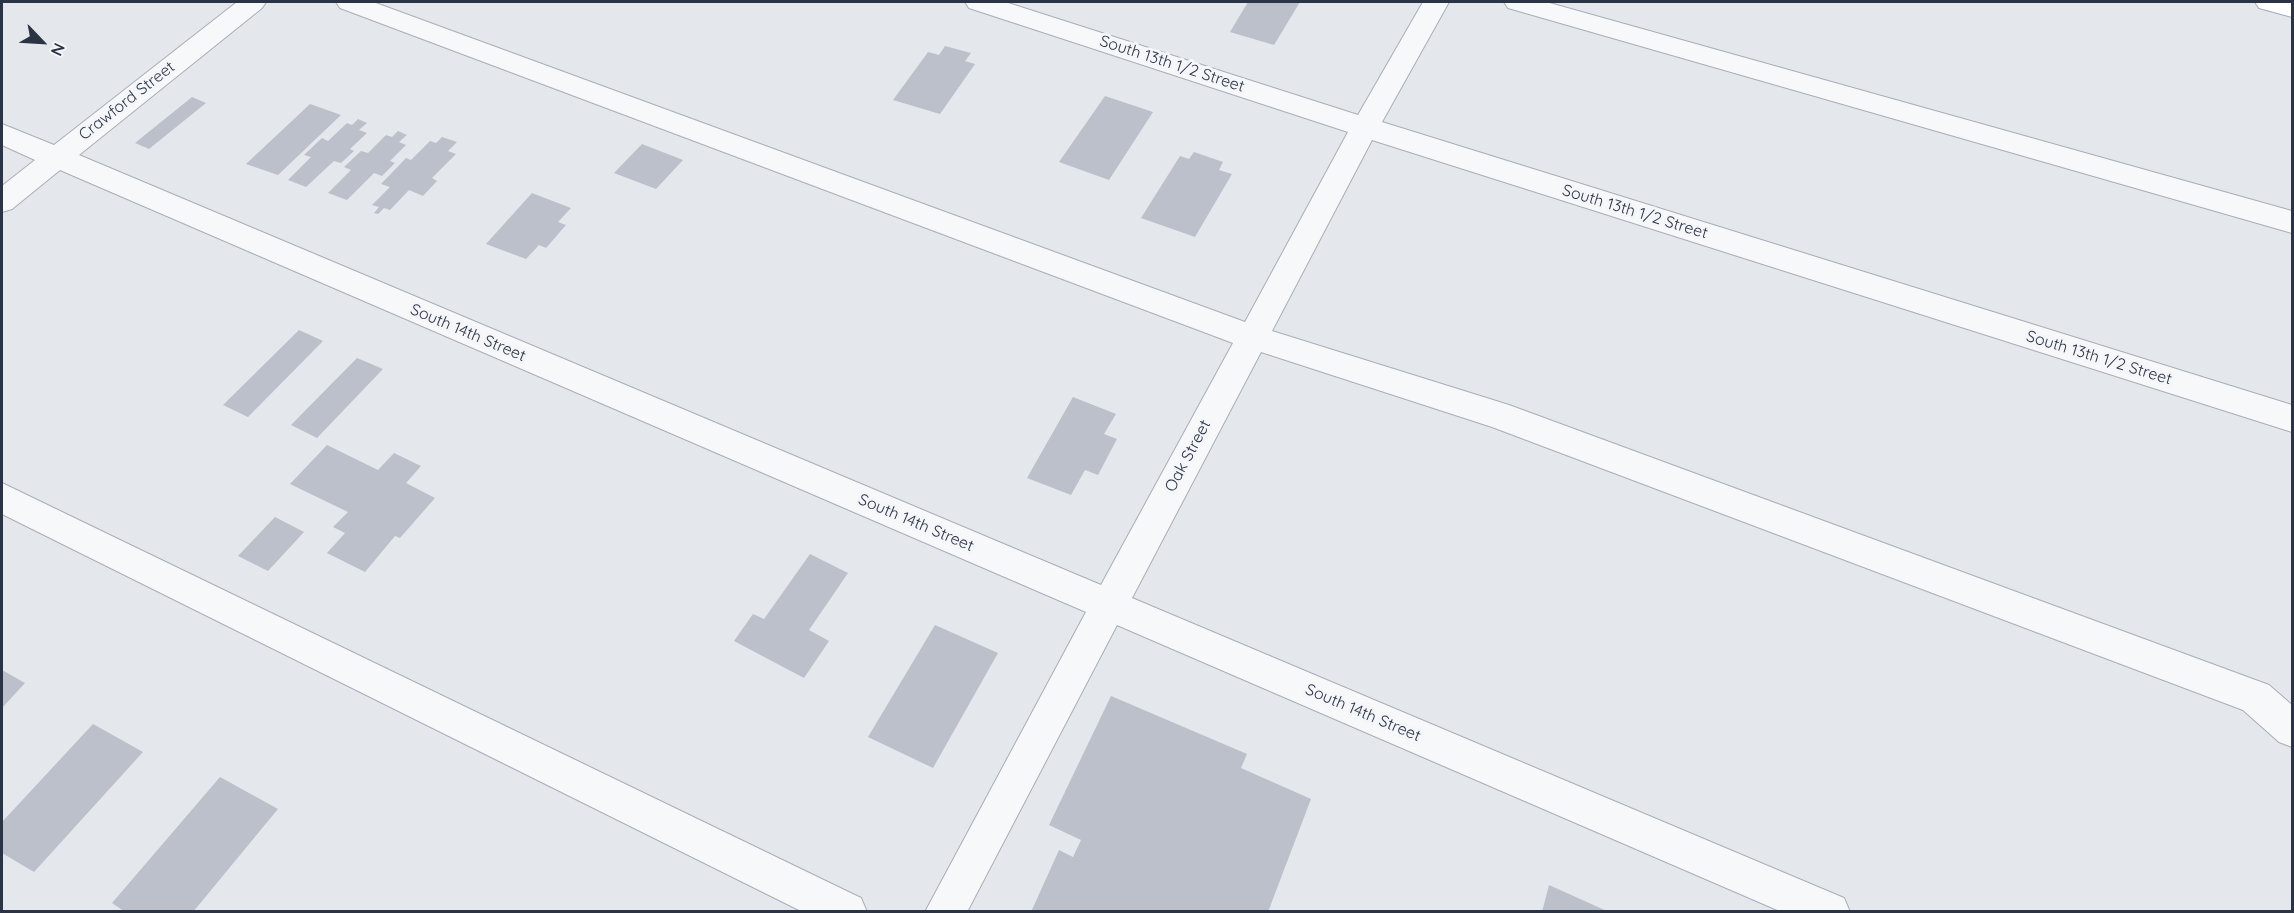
<!DOCTYPE html>
<html>
<head>
<meta charset="utf-8">
<style>
  body { margin:0 }
  #map { position:relative; width:2294px; height:913px; overflow:hidden; background:#e4e7ec; font-family:Quicksand,sans-serif }
  canvas { display:block }
  .frame { position:absolute; inset:0; border:3px solid #2b3445; pointer-events:none }
  .north { position:absolute; left:12px; top:12px; width:60px; height:60px; -webkit-text-stroke:4px #f4f6f9; paint-order:stroke; rotate:115deg; font-size:16px; font-weight:700; line-height:24px; text-align:center; color:#2b3445 }
  .north::after { content:''; display:block; margin:auto; width:21px; height:27px; background:#2b3445; clip-path:polygon(50% 0,100% 100%,50% 72%,0 100%) }
</style>
</head>
<body>
<div id="map">
<canvas width="2294" height="913"></canvas>
<div class="frame"></div>
<div class="north">N</div>
</div>
<script>
const ctx = document.querySelector('canvas').getContext('2d');
ctx.lineJoin = 'round';
function paint(path, color) {
  ctx.fillStyle = color;
  ctx.fill(path, 'evenodd');
}
function trace(path, color, width, dash) {
  ctx.strokeStyle = color;
  ctx.lineWidth = width;
  ctx.lineCap = dash ? 'butt' : 'round';
  ctx.setLineDash(dash || []);
  ctx.stroke(path);
}
function drawText(font, color, halo, rows, align = 'center') {
  ctx.font = font + ' Quicksand,sans-serif';
  ctx.lineWidth = 6;
  ctx.setLineDash([]);
  ctx.textBaseline = 'middle';
  ctx.strokeStyle = halo;
  ctx.fillStyle = color;
  for (const [text, x, y, turn = 0] of rows) {
    ctx.save();
    ctx.translate(x, y);
    ctx.rotate((+turn || 0) * Math.PI / 180);
    ctx.textAlign = isNaN(turn) ? turn : align;
    if (halo) ctx.strokeText(text, 0, 0);
    ctx.fillText(text, 0, 0);
    ctx.restore();
  }
}
const building = new Path2D(`
  M1248,2H1300L1274,45L1230,32Z
  M945,46L971,53L965,61L975,64L940,114L893,100L928,52L939,55Z
  M1105,96L1153,112L1109,180L1059,162Z
  M192,97L206,103L149,149L135,143Z
  M310,104L341,115L278,175L246,164Z
  M358,119L367,123L359,130L367,133L350,149L354,151L341,163L334,161L306,187L288,180L311,157L304,155L322,138L328,141L347,123L352,125Z
  M398,131L407,135L399,142L406,145L390,161L395,163L382,176L374,173L347,200L328,193L351,170L344,167L361,151L368,153L386,135L392,137Z
  M442,137L457,142L448,151L456,154L432,178L437,181L423,196L409,190L390,210L384,208L378,214L374,213L379,207L372,205L390,187L381,184L406,158L411,160L430,141L436,143Z
  M642,144L683,160L656,189L614,173Z
  M1194,152L1223,162L1219,170L1232,174L1195,237L1141,218L1180,156L1189,159Z
  M532,193L571,208L558,222L566,225L546,248L539,245L526,259L486,244Z
  M299,330L323,341L248,417L223,405Z
  M357,358L383,369L317,438L291,425Z
  M1073,397L1116,414L1104,434L1117,439L1098,475L1085,470L1071,495L1027,478Z
  M327,445L378,470L394,453L421,466L406,483L435,498L400,538L395,536L365,572L327,553L345,533L333,527L348,512L290,484Z
  M275,517L304,532L268,571L238,556Z
  M810,554L848,573L809,630L829,641L804,678L734,641L753,614L764,619Z
  M935,625L998,653L933,768L868,737Z
  M2,670L25,683L2,708Z
  M1111,696L1247,754L1241,768L1311,799L1268,912H1031L1059,850L1073,857L1081,840L1049,825Z
  M93,724L143,752L34,872L2,853V822Z
  M220,777L278,809L193,912H125L112,903Z
  M1549,885L1609,912H1542Z`);
const minor = new Path2D(`
  M237,2H266L262,8L79,155L1101,585L1233,343L340,8L336,2H373L1245,322L1348,132L969,8L965,2H1005L1358,115L1423,2H1449L1382,122L2292,405V432L1372,140L1272,331L1509,405L2269,685L2292,705V747L2279,742L2243,710L1492,427L1261,352L1132,598L1844,898L1850,912H1782L1117,625L967,912H925L1086,612L60,170L12,209L2,212V186L35,160L2,145V124L54,145Z
  M1504,2H1546L2292,211V233L1508,8Z
  M2,483L861,898L867,912H803L2,514Z`);
const major = new Path2D(`
  M2255,2H2292V17L2259,8Z`);
const streetNames = [
  ["South 13th 1/2 Street",1172,64,18],
  ["Crawford Street",127,101,-38],
  ["South 13th 1/2 Street",1635,212,17],
  ["South 14th Street",468,333,23],
  ["South 13th 1/2 Street",2099,358,17],
  ["Oak Street",1188,456,-62],
  ["South 14th Street",916,523,23],
  ["South 14th Street",1363,713,23]
];
paint(building, '#bbc0ca');
trace(minor, '#a9aeb7', 2);
trace(major, '#a3abb8', 2);
paint(minor, '#f7f8fa');
paint(major, '#fff');
drawText('16px', '#2b3445', '#f4f6f9', streetNames);
</script>
</body>
</html>
